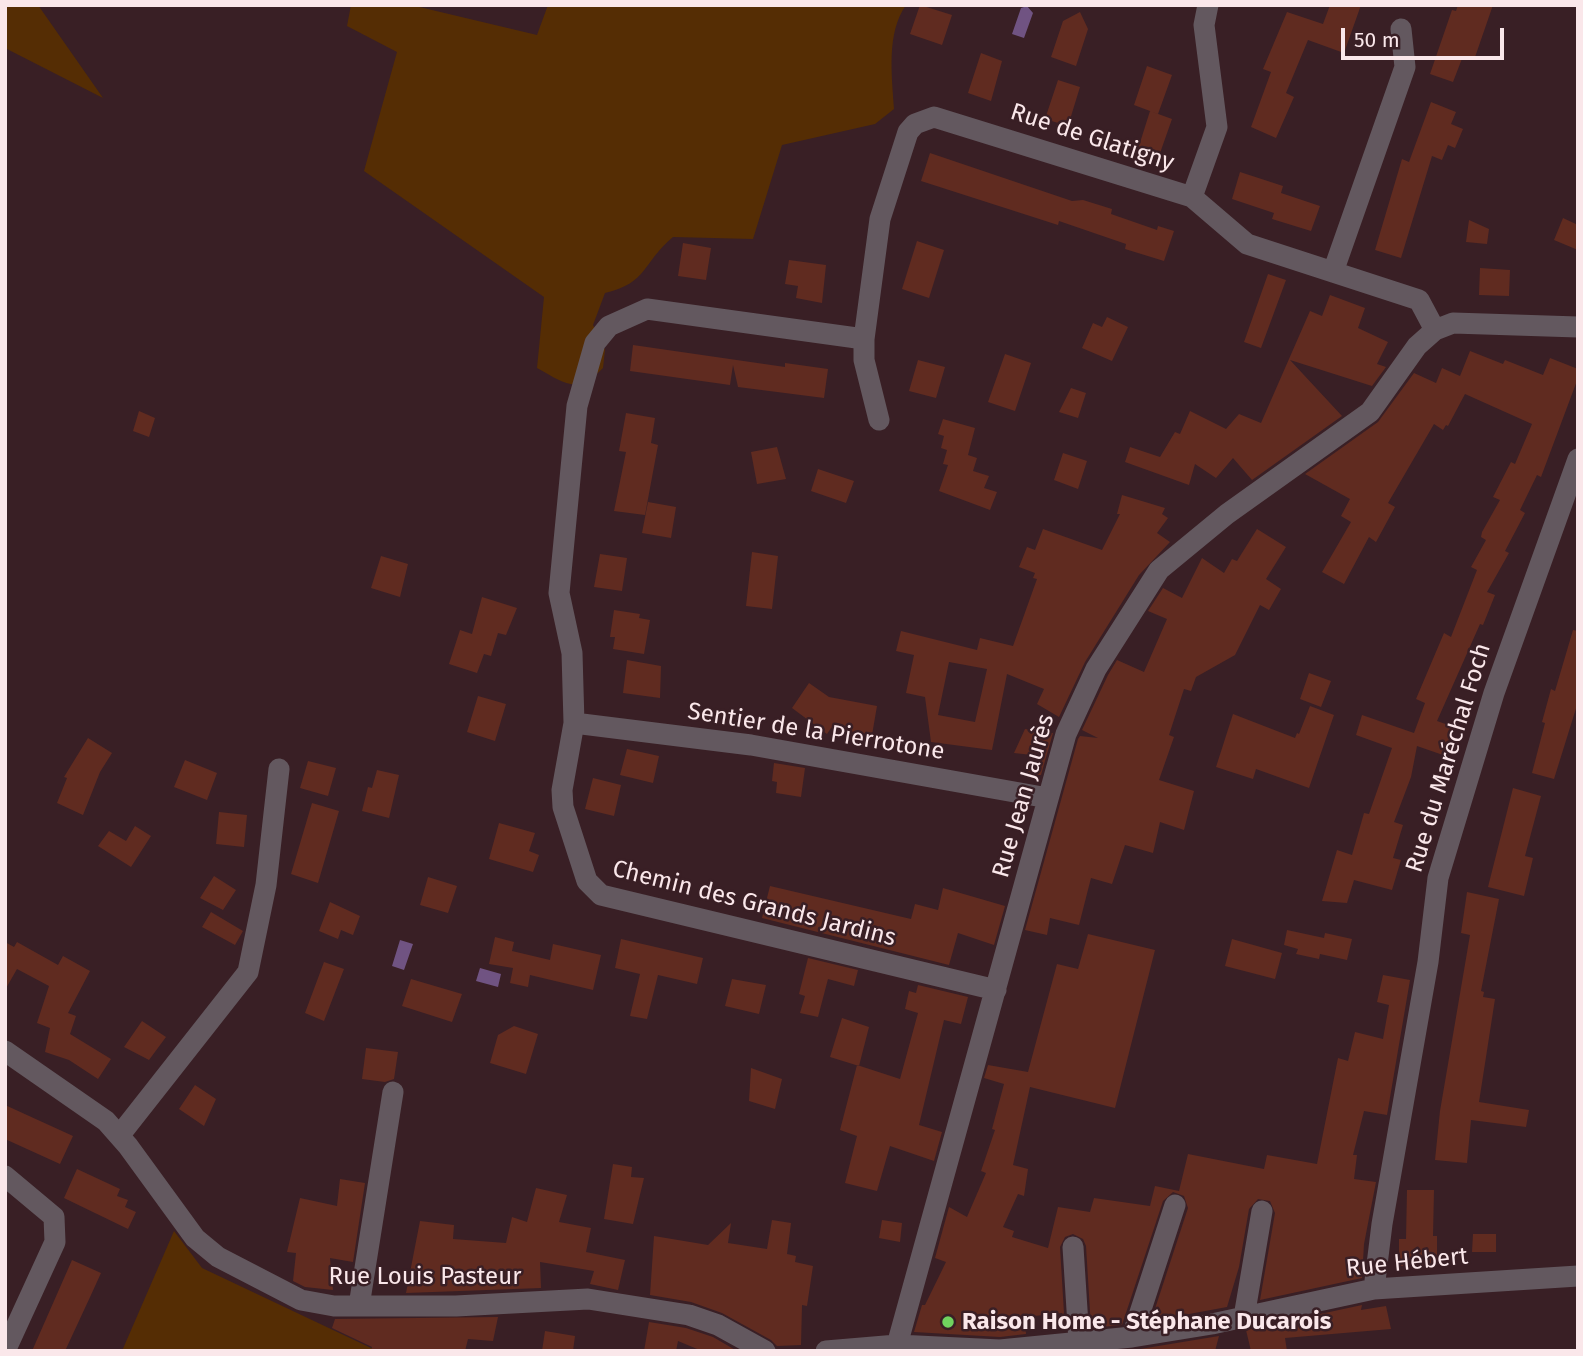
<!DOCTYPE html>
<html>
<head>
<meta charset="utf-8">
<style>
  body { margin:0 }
  #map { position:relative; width:1583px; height:1356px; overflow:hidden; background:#391f25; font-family:"Fira Sans",sans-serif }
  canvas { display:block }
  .frame { position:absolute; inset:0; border:7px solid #fae7ea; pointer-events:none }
  .scale { position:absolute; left:1341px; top:28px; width:163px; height:32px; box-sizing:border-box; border:4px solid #fae7ea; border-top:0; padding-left:9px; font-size:21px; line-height:24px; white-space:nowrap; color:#fae7ea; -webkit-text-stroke:5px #391f25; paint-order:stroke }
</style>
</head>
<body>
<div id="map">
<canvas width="1583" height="1356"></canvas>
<div class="frame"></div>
<div class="scale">50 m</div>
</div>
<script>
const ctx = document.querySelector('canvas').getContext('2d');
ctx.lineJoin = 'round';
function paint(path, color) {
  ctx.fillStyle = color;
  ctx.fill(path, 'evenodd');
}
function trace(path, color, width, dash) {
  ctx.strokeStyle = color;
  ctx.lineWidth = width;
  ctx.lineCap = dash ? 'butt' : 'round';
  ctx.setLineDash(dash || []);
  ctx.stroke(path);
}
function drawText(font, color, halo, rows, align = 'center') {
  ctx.font = font + ' "Fira Sans",sans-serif';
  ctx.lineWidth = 5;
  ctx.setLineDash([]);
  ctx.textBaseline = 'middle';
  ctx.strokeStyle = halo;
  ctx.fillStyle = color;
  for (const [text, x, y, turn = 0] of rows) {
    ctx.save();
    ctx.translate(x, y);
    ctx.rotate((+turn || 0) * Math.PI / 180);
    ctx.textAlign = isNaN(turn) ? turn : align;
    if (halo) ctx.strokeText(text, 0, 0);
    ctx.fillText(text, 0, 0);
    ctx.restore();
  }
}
const green = new Path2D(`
  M5,5H38L103,98L5,48Z
  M351,5H411L537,35L548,5H906C886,33 892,76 894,109L875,124L782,145L753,239L673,237C642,263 648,283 605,293L593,325L605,350L603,368C577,395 566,384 537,368L544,297L364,171L397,52L347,26Z
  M174,1231L202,1268L371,1348L386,1351H122Z`);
const water = new Path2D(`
  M1027,6L1033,13L1024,38L1012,34L1021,8Z
  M400,940L413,944L404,970L392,966Z
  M480,968L501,974L498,987L476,981Z`);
const building = new Path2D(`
  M920,5L952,15L942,45L910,34Z
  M1330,5H1361L1344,53L1308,40L1286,93L1294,97L1276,138L1251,127L1271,72L1263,69L1287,12L1323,24Z
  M1458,5H1493L1474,60L1463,56L1453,82L1430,74L1452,10L1456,11Z
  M1080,12L1088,29L1076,66L1051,57L1063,21Z
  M981,53L1002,61L991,101L968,93Z
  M1147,66L1172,75L1158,114L1134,105Z
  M1058,80L1080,87L1068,126L1045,119Z
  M1431,102L1456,112L1451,124L1463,129L1455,148L1448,145L1442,160L1432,156L1401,258L1375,250L1402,159L1409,162Z
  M1150,111L1172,119L1159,156L1138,149Z
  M930,153L1072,201L1083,200L1112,209L1111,214L1157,230L1158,226L1174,231L1164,261L1125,249L1126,244L1059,221L1058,225L921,181Z
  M1240,172L1283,186L1281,193L1320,206L1311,231L1272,219L1274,213L1232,199Z
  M1563,218L1578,225V250L1554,240Z
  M1469,220L1489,229L1487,244L1466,242Z
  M917,241L944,250L929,298L902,289Z
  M683,243L711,248L706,280L678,276Z
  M789,260L826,265L822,303L796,298L798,286L785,284Z
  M1480,268L1510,270L1509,296L1479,295Z
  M1268,274L1286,280L1261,348L1244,342Z
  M1330,295L1365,308L1358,328L1388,342L1377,364L1386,367L1372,386L1290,360L1342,416L1252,480L1233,458L1216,478L1195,464L1189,485L1125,462L1130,447L1160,457L1175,432L1180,434L1190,411L1226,429L1239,414L1261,423L1310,311L1322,316Z
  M1107,317L1128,327L1112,361L1082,348L1093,323L1102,327Z
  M633,345L785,367V363L828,369L824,398L738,387L733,365L730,385L630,371Z
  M1470,351L1503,364L1505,360L1543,375L1550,358L1578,369V378L1541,477L1537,475L1520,510L1525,513L1505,551L1509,553L1487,592L1495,595L1483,625L1480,624L1437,721L1454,727L1443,755L1417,746L1411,777L1394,822L1403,825L1393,858L1401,860L1392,890L1354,880L1347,903L1322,901L1337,850L1352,855L1364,813L1369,814L1392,748L1356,735L1362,715L1414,733L1425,703L1416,699L1444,633L1451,637L1477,570L1471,567L1486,540L1481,537L1482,532L1500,500L1493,497L1511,462L1515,464L1532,424L1465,394L1448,426L1446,425L1443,430L1434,424L1388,503L1395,507L1376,542L1369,537L1344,584L1322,572L1351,522L1341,516L1350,499L1305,474L1378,422L1414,373L1436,383L1442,368L1460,376Z
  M1005,354L1031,363L1015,411L988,402Z
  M918,360L945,367L936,398L909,391Z
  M1071,388L1086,393L1078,418L1059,412Z
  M139,411L155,418L149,437L133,431Z
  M626,413L655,418L651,443L658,445L645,515L614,511L626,452L619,451Z
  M943,419L975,428L968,455L977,458L973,471L989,476L984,488L997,492L990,510L939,491L948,465L943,464L947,450L941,448L944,436L938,434Z
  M777,447L786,479L757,484L751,452Z
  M1063,453L1087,461L1078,489L1054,480Z
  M818,469L854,481L846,503L811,491Z
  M1122,495L1165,508L1162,514L1168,518L1157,533L1170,542L1139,575L1085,662L1059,717L1037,704L1044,689L1007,674L992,750L931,742L925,697L906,693L914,655L896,651L901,631L977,650L980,638L1013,646L1037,579L1033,578L1035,573L1019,567L1027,547L1035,550L1043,529L1102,550L1120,514H1117ZM949,662L987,669L975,722L938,715Z
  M648,502L676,507L671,538L642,533Z
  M1257,529L1286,547L1266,579L1281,589L1269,610L1260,605L1235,655L1196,677L1191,691L1184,689L1169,735L1174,737L1159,780L1194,791L1184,830L1160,822L1153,853L1125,845L1112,884L1091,878L1079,925L1050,918L1047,935L1025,930L1078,739L1080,736L1098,738L1082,730L1108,675L1117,660L1144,672L1167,619L1148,611L1163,588L1182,598L1202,558L1224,573L1232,559L1237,561Z
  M752,552L778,556L772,609L746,606Z
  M600,554L627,558L622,591L594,587Z
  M381,556L408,564L400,597L371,588Z
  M482,597L517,608L506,635L498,633L491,656L484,654L477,673L449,664L460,630L472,634Z
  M614,610L640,614L639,618L650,620L644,654L613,649L615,637H610Z
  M1573,630L1578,631V702L1554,779L1532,773L1545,723L1542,722L1551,689L1555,691Z
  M627,660L661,666L660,698L623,693Z
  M1309,673L1331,681L1321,707L1300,699Z
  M809,683L829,697L877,706L872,735L831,728L827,734L792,708Z
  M478,696L506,704L495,741L467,732Z
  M1310,706L1334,715L1309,788L1256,769L1253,779L1216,767L1233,714L1295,738L1297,733L1299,734Z
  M1025,729L1053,733L1041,775H1026L1032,755L1014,753Z
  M88,738L112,753L100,772L83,815L57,803L67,778L64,777Z
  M627,749L659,756L653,783L620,775Z
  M185,760L217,773L207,800L174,787Z
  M308,761L336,768L328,796L300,788Z
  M774,763L805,768L801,797L776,793L777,782L772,781Z
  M377,770L399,775L389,818L362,811L368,787L372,788Z
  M593,778L621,785L614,816L585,809Z
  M1513,788L1541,796L1525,856L1533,858L1524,896L1488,887Z
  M312,803L339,811L318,883L291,874Z
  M219,812L247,815L244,847L216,844Z
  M499,823L535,833L529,851L539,855L533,872L489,859Z
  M135,826L151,836L131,867L98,846L109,831L126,841Z
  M214,876L236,890L223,910L200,898Z
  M428,877L457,886L448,913L420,905Z
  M770,886L911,919L915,904L938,910L943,888L1005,906L994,945L958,933L949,965L762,918Z
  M1467,892L1499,899L1481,991L1484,992L1483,997L1495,999L1479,1102L1529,1110L1526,1127L1471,1120L1467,1163L1435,1160L1440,1111L1470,935L1461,933Z
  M330,902L360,916L353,935L341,930L338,939L319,931Z
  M211,912L243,931L235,945L202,927Z
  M1287,930L1324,938L1325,933L1352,939L1347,960L1320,954L1319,959L1296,954L1298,949L1284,945Z
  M1088,934L1155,950L1115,1108L1030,1087L1013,1165L1028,1169L1024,1196L1018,1194L1003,1227L1014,1231L1012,1237L1048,1248L1058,1207L1090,1212L1094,1198L1150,1206L1155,1186L1179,1191L1188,1154L1264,1169L1267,1155L1317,1164L1338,1058L1348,1061L1355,1032L1383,1039L1389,1005L1377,1002L1383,975L1410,980L1387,1115L1364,1111L1353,1155H1357L1354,1179L1376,1182L1364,1244L1362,1278L1260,1300L1275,1213L1270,1201L1258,1199L1249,1209L1239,1267L1227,1307L1151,1321L1188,1208L1184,1196L1173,1192L1163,1201L1122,1325L1091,1328L1086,1246L1083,1239L1073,1234L1065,1237L1060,1247L1065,1330L1062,1313L1025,1317L1026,1334L1000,1337L914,1332L922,1305H925L946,1262L935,1258L949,1207L967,1217L986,1173L981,1171L995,1130L992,1129L1004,1084L984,1078L988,1065L1028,1072L1057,964L1078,969Z
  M495,937L514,942L512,951L550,960L553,944L601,955L593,990L530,975L528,987L510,983L513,968L489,964Z
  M621,939L703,958L697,984L658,975L647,1019L630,1016L640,974L615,968Z
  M1232,939L1282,953L1275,979L1225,966Z
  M5,942L14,947L17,942L58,965L63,956L90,971L68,1013L76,1016L70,1034L111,1059L98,1079L69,1060L45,1052L50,1028L37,1023L49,986L17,969L5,990Z
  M808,958L858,970L854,986L828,979L818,1017L800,1013L805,996L799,994Z
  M324,962L344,969L324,1021L305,1013Z
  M411,979L462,994L452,1022L402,1006Z
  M732,979L766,985L759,1014L725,1006Z
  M918,985L968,997L961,1024L944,1020L919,1125L942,1132L934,1161L890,1146L877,1191L845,1183L857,1136L840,1130L857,1065L900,1079L918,1013L905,1009L909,991L916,993Z
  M842,1018L869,1027L859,1066L830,1057Z
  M142,1021L166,1037L149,1060L124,1047Z
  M514,1026L538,1034L526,1074L490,1063L498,1035Z
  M366,1048L398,1052L394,1079L385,1082L362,1079Z
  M751,1068L782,1079L775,1109L749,1101Z
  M195,1085L216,1099L204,1126L179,1109Z
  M5,1105L73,1136L60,1164L5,1139Z
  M613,1164L632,1167L631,1177L644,1178L633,1224L604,1219Z
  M77,1169L120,1189L117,1196L128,1200L125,1207L136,1212L128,1229L64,1198Z
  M340,1179L365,1183L353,1262L330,1258L333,1290L305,1287L293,1281L296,1253L287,1252L300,1198L337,1206Z
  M536,1188L567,1195L559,1222L591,1228L586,1252L625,1260L618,1290L590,1284L594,1271L540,1262L541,1288L406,1293L420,1221L454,1225L453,1239L506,1243L512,1217L527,1222Z
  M1407,1190H1434L1433,1236H1437V1265L1399,1266V1239H1406Z
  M772,1220L791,1223L787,1254L796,1256L795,1262L813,1266L807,1306L802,1305L801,1345L777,1346L771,1340L722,1313L691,1302L650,1295L654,1236L708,1245L731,1223L728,1243L767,1249Z
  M882,1220L902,1223L900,1242L879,1238Z
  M1473,1234H1496V1252H1472Z
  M72,1260L101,1273L91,1295L65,1351H32Z
  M1362,1305L1361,1310L1386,1306L1391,1329L1285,1338L1287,1351H1251L1246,1330Z
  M498,1317L493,1341L468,1339L465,1351H371L372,1347L332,1328L335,1319Z
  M649,1322L686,1328L713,1337L737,1351H702L678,1341L676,1351H644Z
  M545,1331L575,1336L573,1351H542Z
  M1219,1336L1215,1351H1126L1134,1350Z`);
const minor = new Path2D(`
  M1192,197L1217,127L1204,25L1208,5
  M1333,272L1405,67L1401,29
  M864,339V360L879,420
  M574,723L751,745L1048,798
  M996,990L601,895L587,881L563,807L562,790L574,723L572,653L559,593L577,406L595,343L609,326L647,309L864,339L880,219L908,132L915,124L934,117L1192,197L1247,244L1419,300L1435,330
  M5,1051L106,1121L128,1146L195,1238L218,1257L301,1300L334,1306H456L588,1299L689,1315L718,1325L765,1351
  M119,1136L248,972L266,885L279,769
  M5,1176L54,1217L55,1242L5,1351
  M1073,1247L1079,1341
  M1374,1289L1382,1224L1428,962L1438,878L1494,693L1578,459
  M359,1306L393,1092
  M1244,1317L1262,1211
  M1132,1337L1175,1205
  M897,1345L1066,734L1096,669L1159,570L1227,514L1370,412L1417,346L1435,330L1453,323L1578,327
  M826,1351L897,1345L1000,1350L1132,1337L1212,1324L1374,1289L1578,1276`);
const markers = [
  [948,1322,7,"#70d35f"]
];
const streetNames = [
  ["Rue de Glatigny",1092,138,18],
  ["Sentier de la Pierrotone",816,732,9],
  ["Rue du Maréchal Foch",1449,758,-73],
  ["Rue Jean Jaurès",1024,796,-74],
  ["Chemin des Grands Jardins",754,904,14],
  ["Rue Hébert",1407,1263,-6],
  ["Rue Louis Pasteur",425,1277]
];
const poiNames = [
  ["Raison Home - Stéphane Ducarois",962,1322]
];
paint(green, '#552d04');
paint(water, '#705382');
paint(building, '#602b20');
trace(minor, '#63585f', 21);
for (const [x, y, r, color] of markers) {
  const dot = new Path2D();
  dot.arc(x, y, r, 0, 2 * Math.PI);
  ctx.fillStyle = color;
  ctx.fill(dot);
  trace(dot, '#391f25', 2.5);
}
drawText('24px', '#fae7ea', '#391f25', streetNames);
drawText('bold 24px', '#fae7ea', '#391f25', poiNames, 'left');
</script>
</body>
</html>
